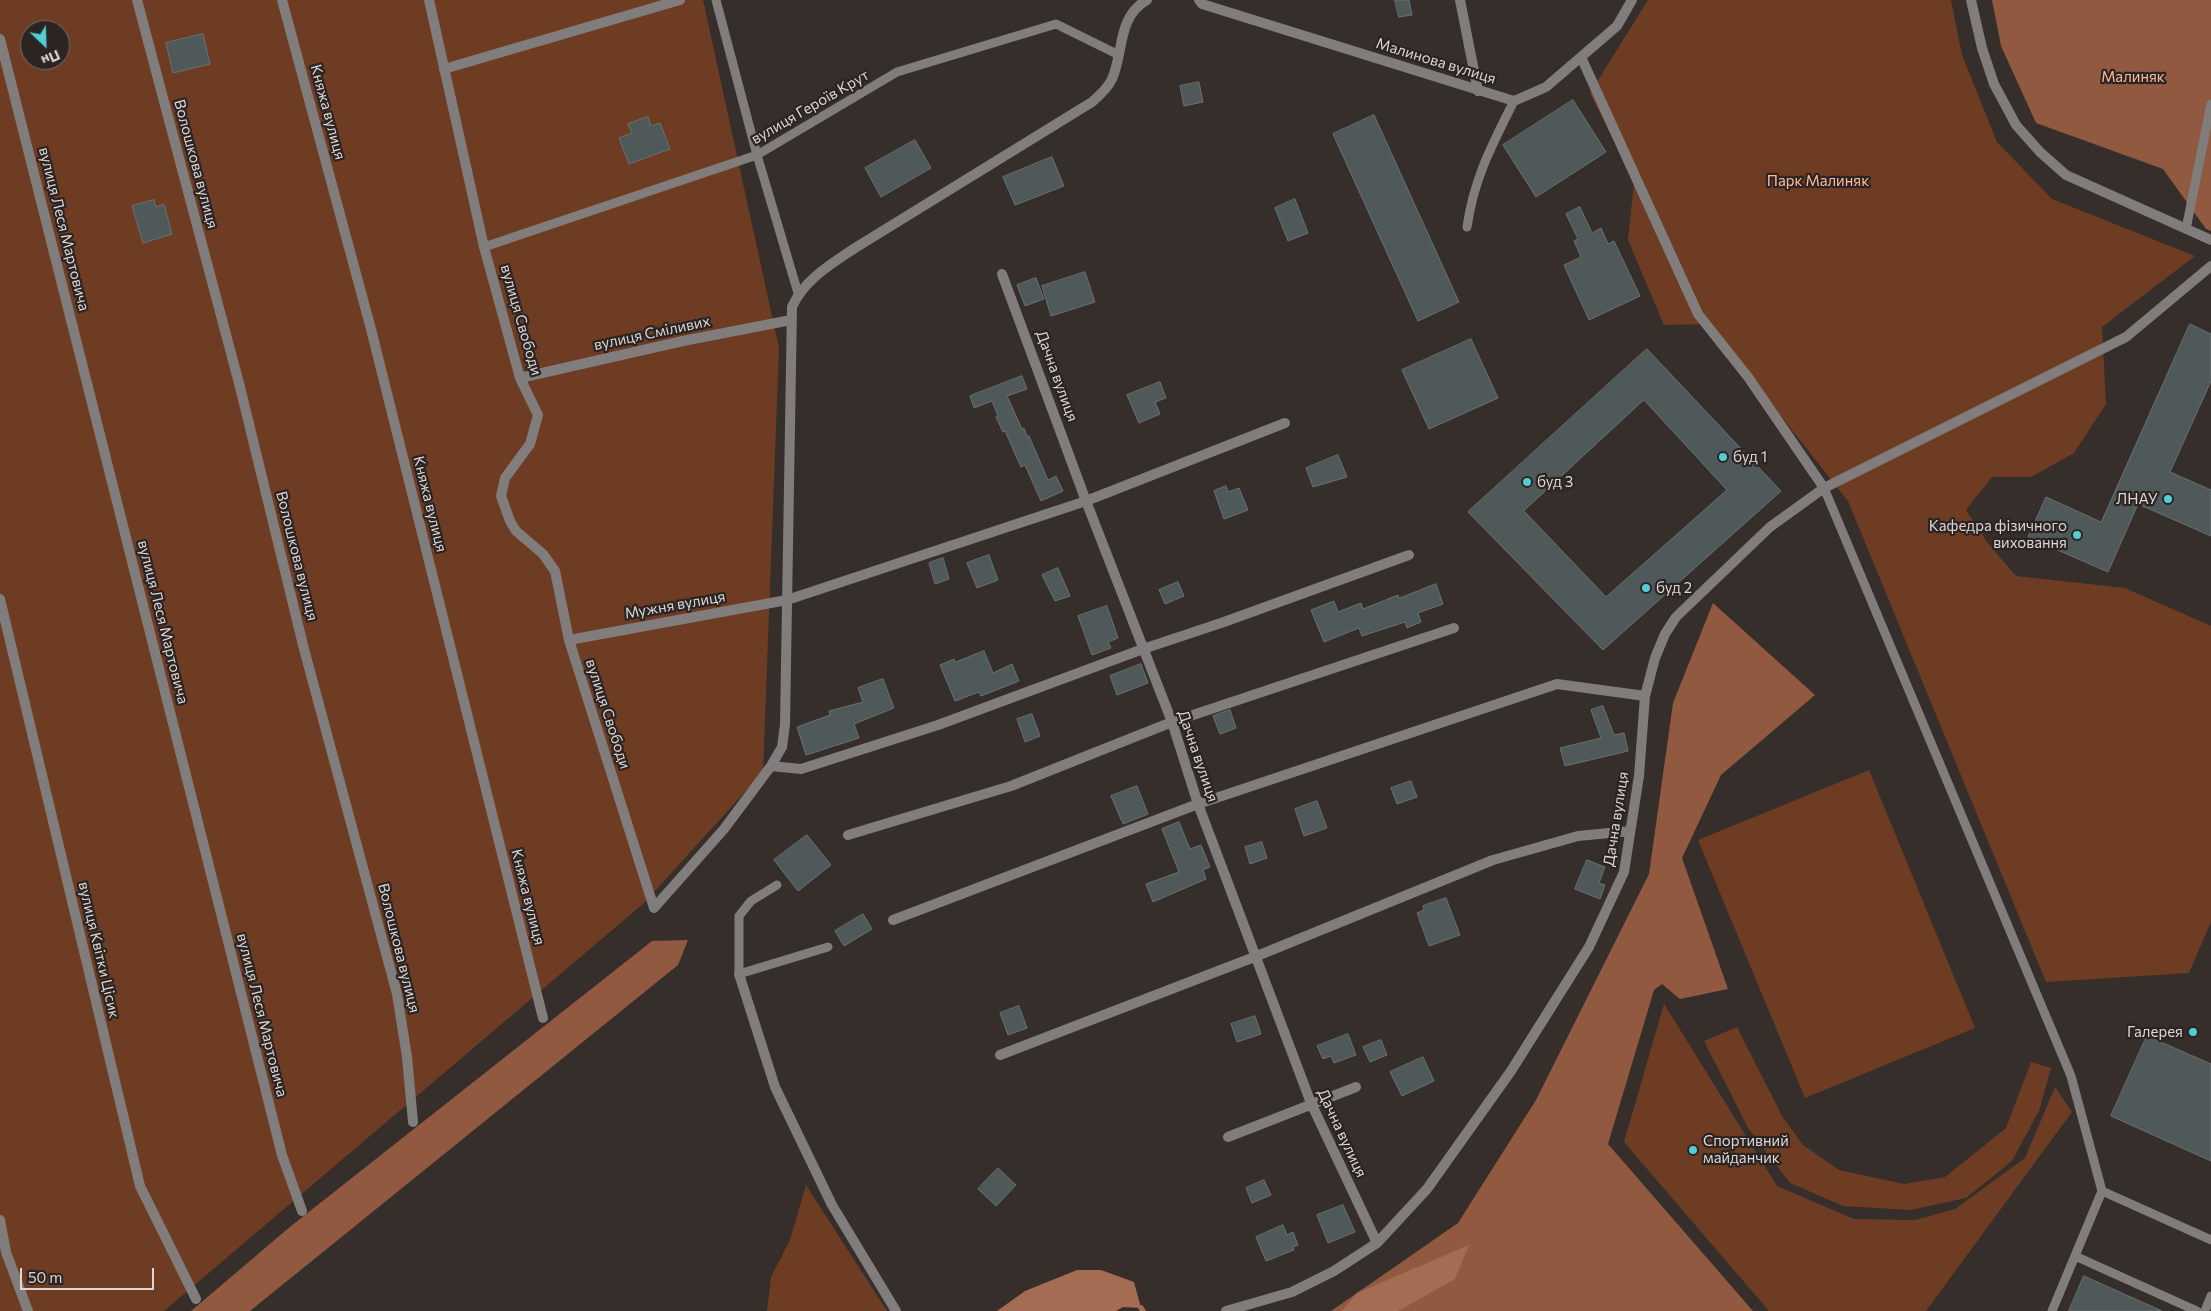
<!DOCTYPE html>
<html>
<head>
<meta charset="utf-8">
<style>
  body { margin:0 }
  #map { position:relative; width:2211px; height:1311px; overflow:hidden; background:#352e2b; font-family:Commissioner,sans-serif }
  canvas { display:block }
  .north { position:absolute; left:20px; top:20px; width:50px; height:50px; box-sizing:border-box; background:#2b2422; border:1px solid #716c6a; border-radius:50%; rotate:156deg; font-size:14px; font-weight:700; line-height:20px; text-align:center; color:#dbd7d5 }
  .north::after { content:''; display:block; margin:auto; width:18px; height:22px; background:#52ccd6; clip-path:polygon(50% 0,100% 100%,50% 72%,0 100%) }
  .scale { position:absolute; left:20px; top:1268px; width:134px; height:22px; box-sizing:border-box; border:2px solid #dbd7d5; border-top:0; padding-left:6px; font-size:15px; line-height:18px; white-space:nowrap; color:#dbd7d5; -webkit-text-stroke:4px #2b2422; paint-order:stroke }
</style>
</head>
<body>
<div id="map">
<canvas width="2211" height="1311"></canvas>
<div class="north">Пн</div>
<div class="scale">50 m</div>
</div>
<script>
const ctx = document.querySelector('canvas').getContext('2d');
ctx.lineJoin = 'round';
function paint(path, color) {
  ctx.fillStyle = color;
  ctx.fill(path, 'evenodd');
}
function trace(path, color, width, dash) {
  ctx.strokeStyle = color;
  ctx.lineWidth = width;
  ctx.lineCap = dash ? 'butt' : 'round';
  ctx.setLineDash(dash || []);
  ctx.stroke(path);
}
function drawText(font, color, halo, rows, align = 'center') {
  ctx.font = font + ' Commissioner,sans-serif';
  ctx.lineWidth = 4.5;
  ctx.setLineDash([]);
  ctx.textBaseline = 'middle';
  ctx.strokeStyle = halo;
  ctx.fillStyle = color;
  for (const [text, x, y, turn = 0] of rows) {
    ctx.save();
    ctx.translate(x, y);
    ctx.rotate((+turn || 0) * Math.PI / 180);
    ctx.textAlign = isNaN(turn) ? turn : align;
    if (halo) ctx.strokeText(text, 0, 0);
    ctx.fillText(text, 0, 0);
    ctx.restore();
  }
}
const green = new Path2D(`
  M0,0H703L779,348L763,772L644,903L164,1311H0ZM30,30H60V60H30Z
  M1648,0H1951L1962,55L1997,142L2052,199L2195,256L2102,327L2106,404L2074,453L2031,477H1992L1966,510L1987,542L2016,576L2125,588L2211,626V922L2189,973L2046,982L1848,501L1708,324L1664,325L1628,240L1634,182L1590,93Z
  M1869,770L1975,1028L1805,1098L1698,840Z
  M1664,1004L1777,1186L1854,1219L1915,1220L1955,1209L2025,1158L2055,1087L2072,1112L1926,1311H1769L1624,1142Z
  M1737,1027L1782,1116L1803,1145L1839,1170L1904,1184L1945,1177L2006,1128L2031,1062L2051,1068L2039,1111L2012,1161L1966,1198L1911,1210L1843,1206L1790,1183L1748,1128L1704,1041Z
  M806,1185L887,1311H767L771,1277L790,1240Z`);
const forest = new Path2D(`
  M1992,0H2211V231L2206,229L2163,169L2036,123L2001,46Z
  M1713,603L1815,695L1721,775L1682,858L1728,989L1680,999L1662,984L1654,990L1608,1144L1753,1311H1331L1458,1223L1536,1100L1649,874L1673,703Z
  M688,940L678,965L250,1311H191L291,1226L652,941Z`);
const water = new Path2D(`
  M1469,1245L1455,1279L1398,1311H1342L1357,1293Z
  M1077,1270H1101L1134,1282L1141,1308L1123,1307L1116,1311H997L1025,1291Z`);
const stream = new Path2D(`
  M1141,1308L1143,1311`);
const building = new Path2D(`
  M1395,0H1409L1412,15L1399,17Z
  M203,34L210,64L173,73L166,43Z
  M1199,82L1203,102L1184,106L1180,86Z
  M1573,100L1606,152L1536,197L1503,145Z
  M1374,115L1459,302L1418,321L1333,134Z
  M648,117L651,126L660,123L670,149L629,164L619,138L632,133L628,124Z
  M915,140L931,168L881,197L865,168Z
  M1052,157L1064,186L1015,205L1003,177Z
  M1295,199L1308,233L1288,241L1275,208Z
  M154,200L156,207L164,204L172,234L143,243L132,206Z
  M1580,207L1592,233L1601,228L1608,244L1614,241L1640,296L1589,320L1564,265L1581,257L1574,241L1578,239L1566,214Z
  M1085,272L1095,302L1051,316L1042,286Z
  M1036,278L1044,299L1025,306L1017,285Z
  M2190,324L2211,334V381L2170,472L2211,490V536L2138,504L2108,572L2028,537L2046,497L2101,522Z
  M1471,339L1498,398L1429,429L1402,370Z
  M1647,349L1781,491L1603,650L1468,512ZM1644,400L1727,490L1606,597L1524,511Z
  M1022,376L1027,389L1007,396L1022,429L1024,428L1027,436H1029L1048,480L1056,476L1063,491L1041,501L1025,465L1021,467L1005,431L1003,432L996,417L998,416L992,401L974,408L970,396Z
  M1160,382L1166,398L1155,402L1160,414L1139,423L1127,395Z
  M1338,455L1347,477L1313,487L1306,468Z
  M1226,486L1228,492L1239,488L1248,510L1224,519L1214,491Z
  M989,555L998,580L977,588L967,563Z
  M943,558L949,579L935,584L929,563Z
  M1058,568L1070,596L1055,601L1042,575Z
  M1178,582L1184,596L1165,604L1159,590Z
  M1436,584L1443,604L1418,613L1421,622L1407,628L1405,622L1362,636L1359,628L1324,642L1311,610L1334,601L1338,612L1361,603L1363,609L1398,595L1399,598Z
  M1107,606L1118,638L1108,642L1111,648L1092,655L1078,616Z
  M984,651L993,673L1012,664L1019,681L981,696L979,692L955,701L940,665L954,659L955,662Z
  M1141,664L1148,683L1117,695L1110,676Z
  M883,679L894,708L854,724L859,738L806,755L797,727L830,715L829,711L863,702L858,688Z
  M1603,706L1614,735L1624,733L1628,751L1565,766L1560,748L1601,738L1591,710Z
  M1230,710L1236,728L1220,734L1213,716Z
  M1032,714L1040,736L1025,742L1017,719Z
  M1411,781L1417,797L1397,804L1391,788Z
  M1137,786L1148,814L1123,824L1111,796Z
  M1317,801L1327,828L1304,836L1295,809Z
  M1179,822L1190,849L1201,845L1210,867L1203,870L1206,879L1153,902L1146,884L1179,872L1162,829Z
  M807,835L831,865L798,891L774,860Z
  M1262,842L1267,858L1250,864L1245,847Z
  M1587,860L1605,867L1599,883L1605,885L1600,899L1575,889Z
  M1446,898L1460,935L1429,946L1417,913L1424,910L1423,906Z
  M863,914L872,929L844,946L835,931Z
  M1019,1006L1027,1028L1008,1035L1000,1013Z
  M1255,1016L1261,1034L1237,1042L1231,1024Z
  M1348,1034L1356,1055L1334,1063L1331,1056L1323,1059L1317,1046Z
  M2147,1036L2211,1064V1161L2111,1116Z
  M1381,1040L1387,1055L1370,1062L1363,1047Z
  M1423,1057L1434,1081L1402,1096L1390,1072Z
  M998,1168L1016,1185L996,1206L978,1189Z
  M1264,1180L1271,1195L1252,1203L1246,1188Z
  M1343,1205L1355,1232L1328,1243L1317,1215Z
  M1283,1225L1287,1235L1293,1232L1298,1245L1293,1247L1294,1250L1266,1261L1256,1237Z
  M2084,1276L2162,1311H2069Z`);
const service = new Path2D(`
  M716,0L757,155L798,293
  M1467,227C1474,178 1492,145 1514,101
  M2186,229L2211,104
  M484,247L757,155L897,72L1056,24L1119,55
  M1824,488L2071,1076L2102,1191L2211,1240
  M777,885L751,901L739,916V974L828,947
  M2075,1256L2197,1311
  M2052,1311L2102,1191
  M2205,1311L2211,1296`);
const minor = new Path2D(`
  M137,0L240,387L304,649L397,994L407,1057L413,1122
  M282,0L371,329L543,1018
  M429,0L484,247L520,378L538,415L530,444L505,478L501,496L510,521L516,531L543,554L555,571L569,640L654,908
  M1199,0L1202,4L1514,101L1546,87L1617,26L1632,0
  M1460,0L1478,91
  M1971,0L1982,48L1994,84L2016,125L2040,152L2066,175L2211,240
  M0,39L282,1155L302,1211
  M1581,57L1698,314L1748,377L1824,488
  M444,69L680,0
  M1002,274L1086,501L1172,722L1198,804L1311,1103L1377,1243
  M520,378L683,341L791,320
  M0,599L140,1186L196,1299
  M569,640L787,600L1086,501L1285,423
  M771,766L801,769L938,725L1143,649L1224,622L1409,555
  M848,835L1011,786L1172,722L1454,628
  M654,908L724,829L771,766L782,747L785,724L792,307C804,280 831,264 855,248L1092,102C1099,96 1108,88 1112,79C1124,52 1117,17 1147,0
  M893,920L1198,804L1557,684L1645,696
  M739,974L775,1087L832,1205L896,1311
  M1000,1055L1257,956L1493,860L1578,836L1630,831
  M1228,1137L1356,1087
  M0,1220L6,1252L28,1311
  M1226,1311L1292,1292L1334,1271L1377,1243L1427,1189L1511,1071L1589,947L1624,872L1639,776L1645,696L1655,658L1665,634L1676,617L1770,527L1824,488L2126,337L2211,266`);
const markers = [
  [1723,457,5,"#52ccd6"],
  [1527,482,5,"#52ccd6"],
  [2168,499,5,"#52ccd6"],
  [2077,535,5,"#52ccd6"],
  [1646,588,5,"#52ccd6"],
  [2193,1032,5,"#52ccd6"],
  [1693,1150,5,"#52ccd6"]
];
const streetNames = [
  ["Малинова вулиця",1436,61,17],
  ["вулиця Героїв Крут",810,107,-30],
  ["Княжа вулиця",328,112,75],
  ["Волошкова вулиця",196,164,75],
  ["вулиця Леся Мартовича",64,229,76],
  ["вулиця Свободи",521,320,74],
  ["вулиця Сміливих",652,333,-12],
  ["Дачна вулиця",1057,376,70],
  ["Княжа вулиця",430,504,76],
  ["Волошкова вулиця",297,556,76],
  ["Мужня вулиця",675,605,-10],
  ["вулиця Леся Мартовича",163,622,76],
  ["вулиця Свободи",608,714,72],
  ["Дачна вулиця",1198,756,71],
  ["Дачна вулиця",1616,819,-81],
  ["Княжа вулиця",528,897,76],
  ["Волошкова вулиця",399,948,76],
  ["вулиця Квітки Цісик",99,950,77],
  ["вулиця Леся Мартовича",262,1015,76],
  ["Дачна вулиця",1342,1133,65]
];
const parkNames = [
  ["Малиняк",2133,77],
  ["Парк Малиняк",1818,181]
];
const poiNames = [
  ["буд 1",1733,457],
  ["буд 3",1537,482],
  ["ЛНАУ",2158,499,"right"],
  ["Кафедра фізичного",2067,526,"right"],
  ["виховання",2067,543,"right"],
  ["буд 2",1656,588],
  ["Галерея",2183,1032,"right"],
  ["Спортивний",1703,1141],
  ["майданчик",1703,1158]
];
paint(green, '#6e3c23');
paint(forest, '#905940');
paint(water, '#a46c53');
trace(stream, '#a46c53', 5.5);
paint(building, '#50595a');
trace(building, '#687172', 1);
trace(service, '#817d7c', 9);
trace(minor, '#817d7c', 10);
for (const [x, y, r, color] of markers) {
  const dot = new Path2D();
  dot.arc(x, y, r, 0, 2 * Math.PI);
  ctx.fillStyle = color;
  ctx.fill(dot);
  trace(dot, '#2b2422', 2);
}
drawText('15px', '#dbd7d5', '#2b2422', streetNames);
drawText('15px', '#ffbb9d', '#2b2422', parkNames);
drawText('15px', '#dbd7d5', '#2b2422', poiNames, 'left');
</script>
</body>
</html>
